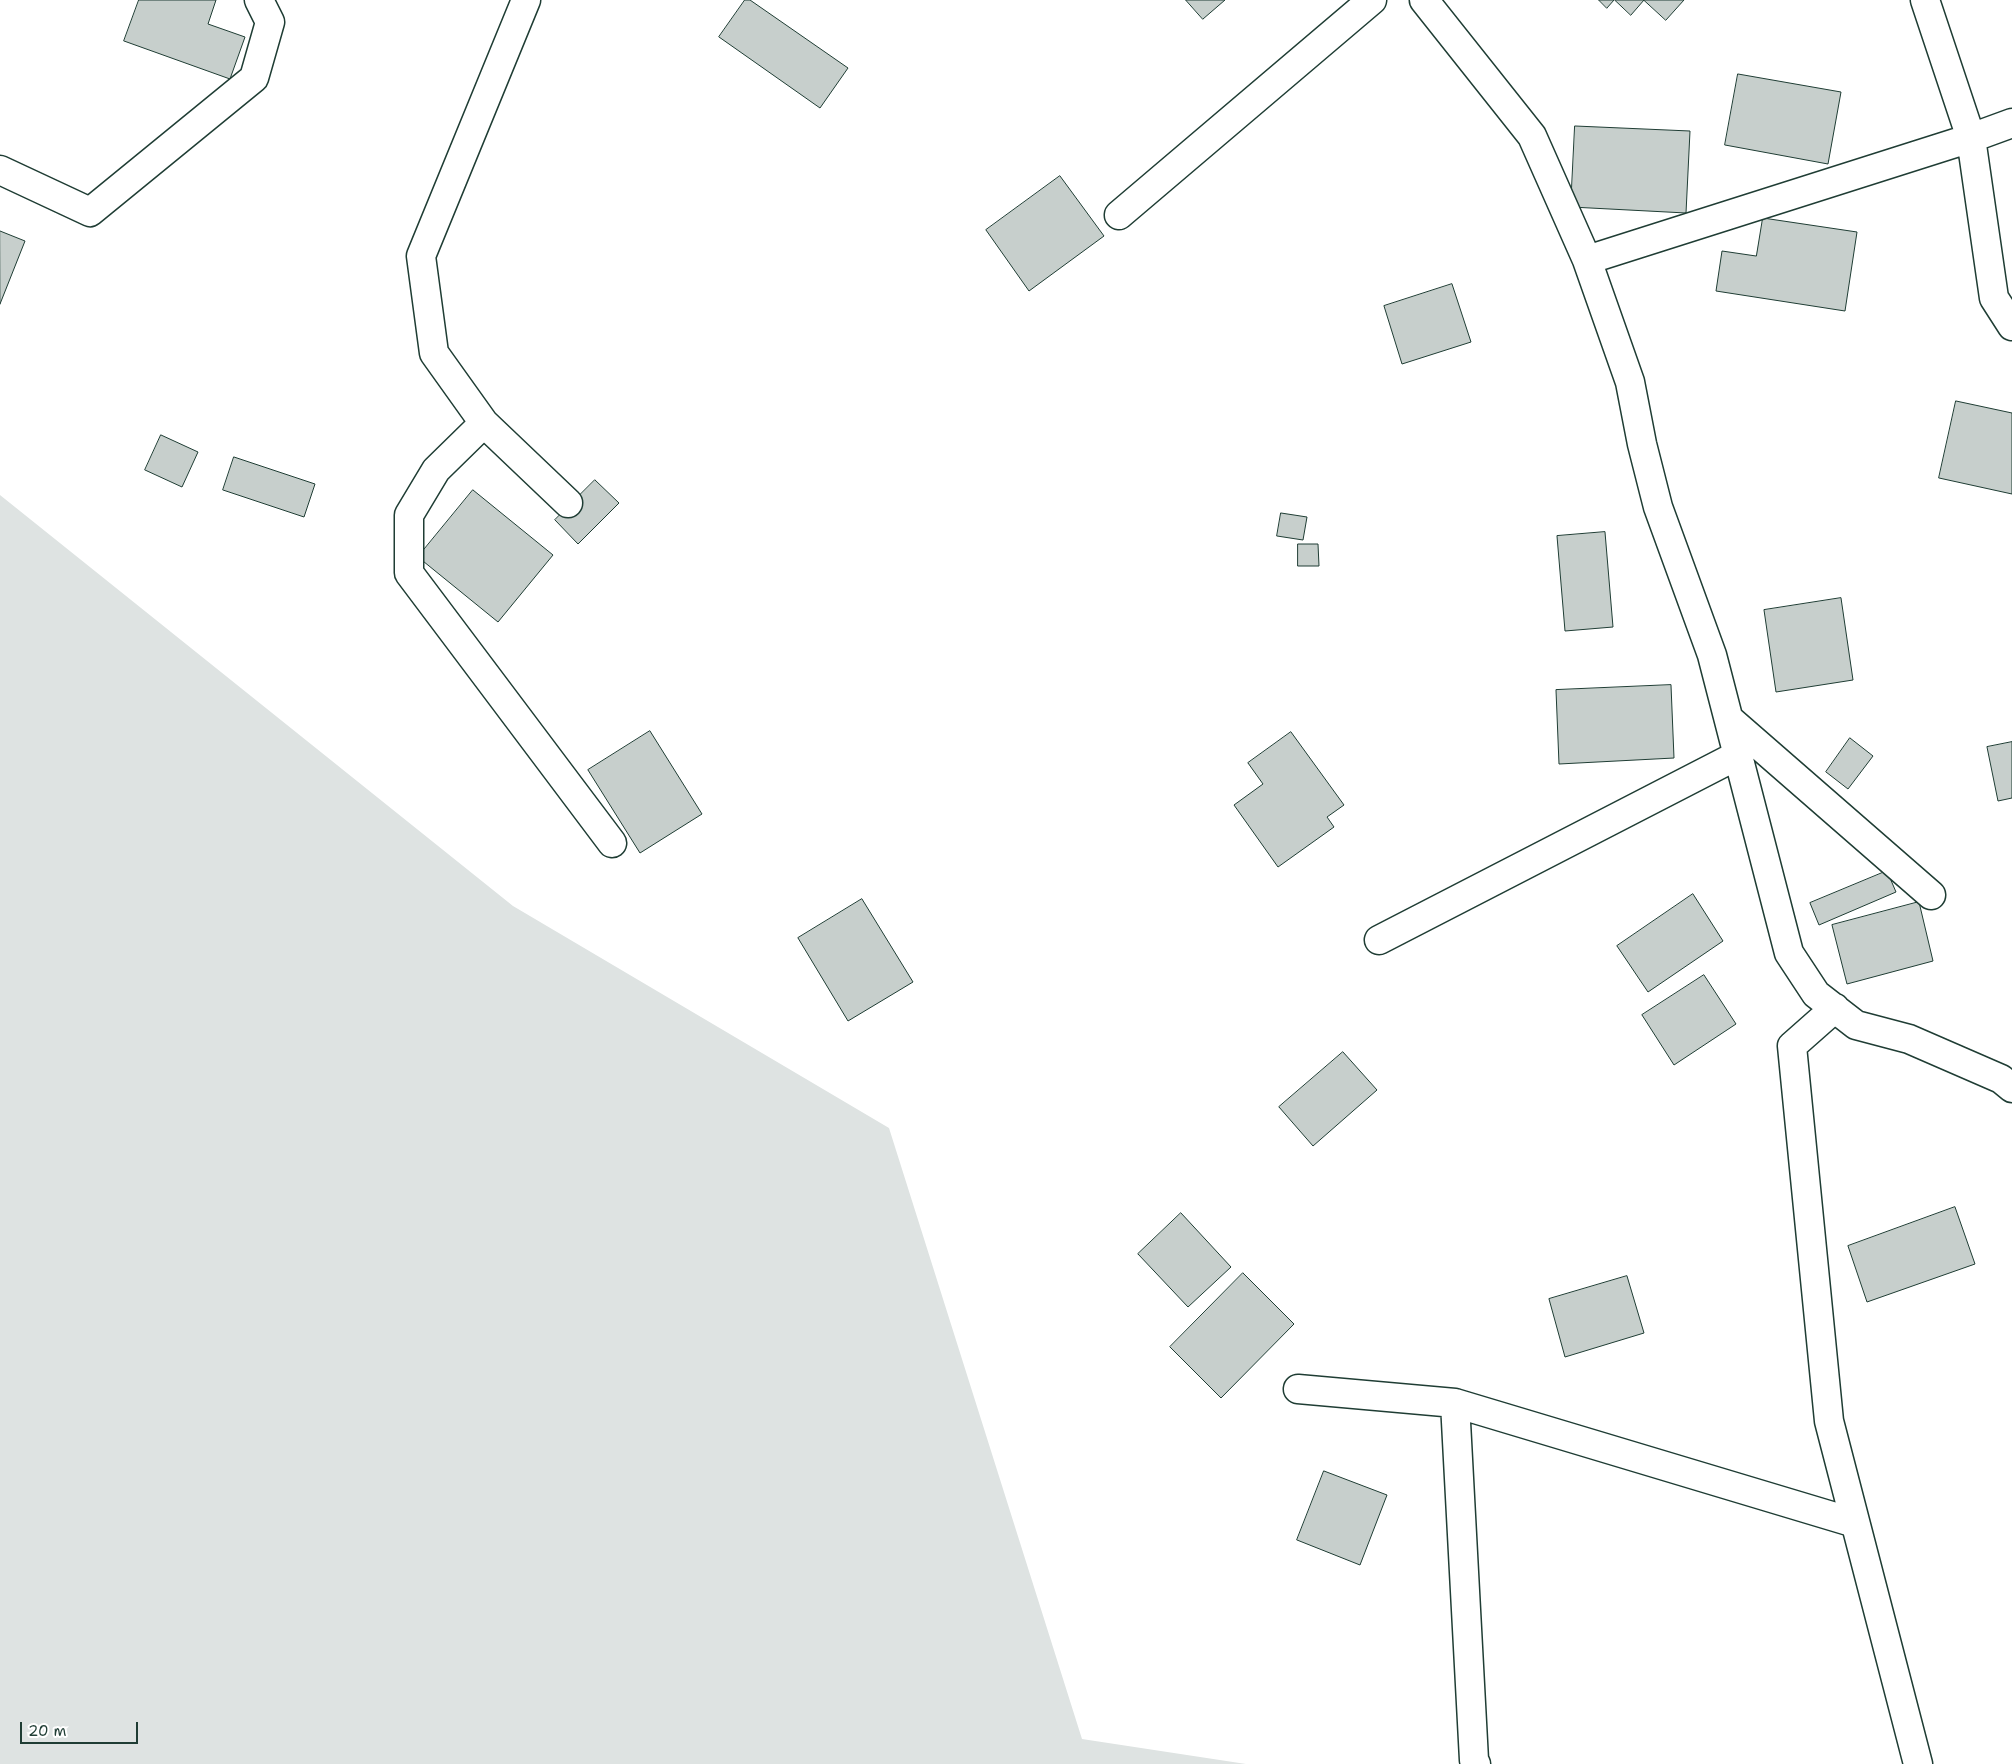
<!DOCTYPE html>
<html>
<head>
<meta charset="utf-8">
<style>
  body { margin:0 }
  #map { position:relative; width:2012px; height:1764px; overflow:hidden; background:#fff; font-family:"Shantell Sans",sans-serif }
  canvas { display:block }
  .scale { position:absolute; left:20px; top:1722px; width:118px; height:22px; box-sizing:border-box; border:2px solid #1f3d34; border-top:0; padding-left:6px; font-size:15px; line-height:18px; white-space:nowrap; color:#1f3d34; -webkit-text-stroke:4px #fff; paint-order:stroke }
</style>
</head>
<body>
<div id="map">
<canvas width="2012" height="1764"></canvas>
<div class="scale">20 m</div>
</div>
<script>
const ctx = document.querySelector('canvas').getContext('2d');
ctx.lineJoin = 'round';
function paint(path, color) {
  ctx.fillStyle = color;
  ctx.fill(path, 'evenodd');
}
function trace(path, color, width, dash) {
  ctx.strokeStyle = color;
  ctx.lineWidth = width;
  ctx.lineCap = dash ? 'butt' : 'round';
  ctx.setLineDash(dash || []);
  ctx.stroke(path);
}
const green = new Path2D(`
  M0,495L513,906L889,1128L1082,1739L1246,1764H0Z`);
const building = new Path2D(`
  M139,0H216L208,24L245,37L230,79L124,41Z
  M745,0H750L848,68L820,108L719,37Z
  M1186,0H1225L1203,19Z
  M1599,0H1614L1607,8Z
  M1615,0H1644L1631,15Z
  M1644,0H1684L1666,20Z
  M1738,74L1841,92L1828,164L1725,145Z
  M1575,126L1690,131L1686,213L1571,207Z
  M1060,176L1104,236L1029,291L986,230Z
  M1763,218L1857,232L1845,311L1716,291L1722,251L1756,256Z
  M0,231L25,241L0,304Z
  M1452,284L1471,342L1402,364L1384,306Z
  M1956,401L2012,413V494L1939,478Z
  M161,435L198,452L182,487L145,470Z
  M234,457L315,484L304,517L223,490Z
  M595,480L619,503L578,544L555,520Z
  M473,490L553,555L498,622L418,557Z
  M1281,513L1307,517L1303,540L1277,536Z
  M1605,532L1613,627L1565,631L1557,536Z
  M1298,544H1318L1319,566H1298Z
  M1841,598L1853,680L1776,692L1764,610Z
  M1671,685L1674,758L1559,764L1556,690Z
  M650,731L702,814L640,853L588,770Z
  M1291,732L1344,805L1327,817L1334,827L1278,867L1234,805L1263,784L1248,763Z
  M1850,738L1873,756L1848,789L1826,772Z
  M2012,742V798L1998,801L1987,747Z
  M1887,871L1896,892L1819,925L1810,903Z
  M1693,894L1723,941L1648,992L1617,946Z
  M862,899L913,982L848,1021L798,938Z
  M1919,902L1933,961L1847,984L1832,925Z
  M1704,975L1736,1024L1674,1065L1642,1015Z
  M1343,1052L1377,1090L1313,1146L1279,1107Z
  M1955,1207L1975,1264L1867,1302L1848,1246Z
  M1181,1213L1231,1267L1188,1307L1138,1254Z
  M1243,1273L1294,1324L1221,1398L1170,1347Z
  M1627,1276L1644,1333L1565,1357L1549,1299Z
  M1324,1471L1387,1495L1360,1565L1297,1540Z`);
const minor = new Path2D(`
  M526,0L421,256L434,353L484,423L568,503
  M1424,0L1532,136L1587,260L1630,382L1642,444L1658,507L1712,655L1789,953L1816,994L1856,1025L1909,1039L2001,1079L2012,1088
  M1925,0L1971,138L1994,298L2012,326
  M0,170L90,212L254,78L270,22L259,0
  M1119,215L1372,0
  M1587,260L1971,138L2012,123
  M484,423L436,470L409,515V573L612,843
  M1729,719L1931,895
  M1379,940L1738,755
  M1835,1008L1792,1046L1829,1421L1918,1764
  M1298,1389L1455,1403L1855,1523
  M1455,1403L1474,1760L1476,1764`);
paint(green, '#dee3e2');
paint(building, '#c7cfcc');
trace(building, '#1f3d34', 1);
trace(minor, '#1f3d34', 31);
trace(minor, '#fff', 28);
</script>
</body>
</html>
